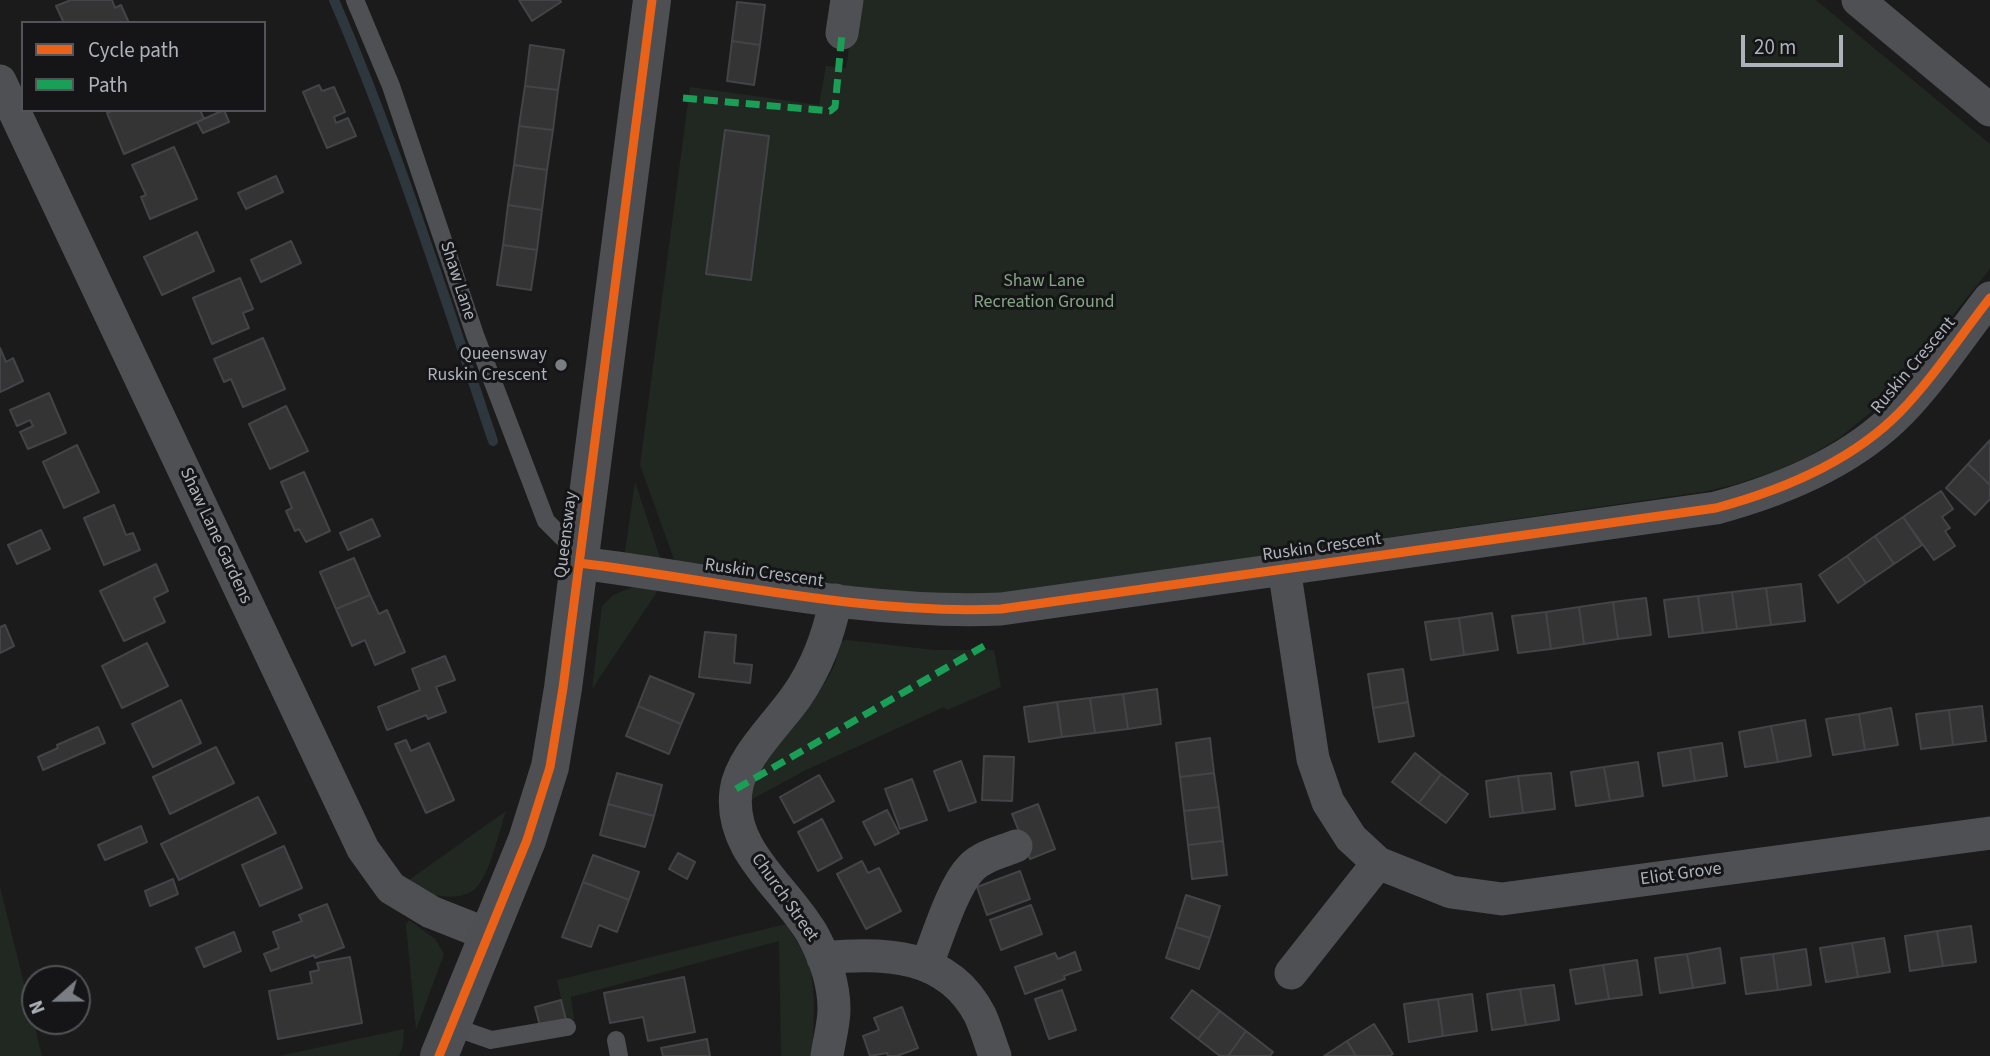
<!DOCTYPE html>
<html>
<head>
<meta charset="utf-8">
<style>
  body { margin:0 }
  #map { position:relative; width:1990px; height:1056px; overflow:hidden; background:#1b1b1b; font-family:"Source Sans 3",sans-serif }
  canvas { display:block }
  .legend { position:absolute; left:21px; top:21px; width:245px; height:91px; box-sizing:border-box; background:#151517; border:2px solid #525459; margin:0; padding:9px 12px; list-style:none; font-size:21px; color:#adb2bb }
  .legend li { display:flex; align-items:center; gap:14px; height:35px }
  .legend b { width:35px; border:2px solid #525459 }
  .north { position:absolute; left:21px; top:965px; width:70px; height:70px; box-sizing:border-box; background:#151517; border:2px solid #525459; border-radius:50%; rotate:249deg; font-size:19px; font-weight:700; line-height:28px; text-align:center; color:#adb2bb }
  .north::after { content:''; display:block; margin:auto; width:24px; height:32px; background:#7a7d83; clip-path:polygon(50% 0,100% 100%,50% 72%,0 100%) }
  .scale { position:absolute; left:1741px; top:35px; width:102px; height:32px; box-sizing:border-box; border:4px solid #adb2bb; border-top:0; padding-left:9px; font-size:21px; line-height:24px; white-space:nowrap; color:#adb2bb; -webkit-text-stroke:5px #151517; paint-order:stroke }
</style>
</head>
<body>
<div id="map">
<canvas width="1990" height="1056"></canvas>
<ul class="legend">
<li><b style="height:9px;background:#ea6118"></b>Cycle path</li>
<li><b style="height:9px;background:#1a9f57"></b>Path</li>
</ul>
<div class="north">N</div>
<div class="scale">20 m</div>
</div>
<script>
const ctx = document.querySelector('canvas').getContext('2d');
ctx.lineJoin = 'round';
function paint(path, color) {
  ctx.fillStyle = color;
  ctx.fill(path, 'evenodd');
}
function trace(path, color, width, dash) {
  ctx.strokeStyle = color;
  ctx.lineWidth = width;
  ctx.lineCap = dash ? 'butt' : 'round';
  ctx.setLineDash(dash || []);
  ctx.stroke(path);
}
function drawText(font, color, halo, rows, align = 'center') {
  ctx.font = font + ' "Source Sans 3",sans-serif';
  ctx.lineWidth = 6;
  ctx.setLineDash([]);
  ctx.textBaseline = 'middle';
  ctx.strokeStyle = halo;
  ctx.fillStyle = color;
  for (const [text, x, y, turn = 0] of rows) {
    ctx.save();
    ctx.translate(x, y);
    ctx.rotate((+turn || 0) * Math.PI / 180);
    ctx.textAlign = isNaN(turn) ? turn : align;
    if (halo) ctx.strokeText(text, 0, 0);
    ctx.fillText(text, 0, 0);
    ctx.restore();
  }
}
const green = new Path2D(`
  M856,0H1816L1990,144V269L1881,404L1839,438L1811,455L1774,472L1733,485L1702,492L1011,592L942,597L860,589L675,562L640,465L690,87L819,105L826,66L846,68Z
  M635,482L660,557L659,563L635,557L625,552Z
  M635,586L657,589V592L592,689L602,606L613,595Z
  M847,640L934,650H994L1001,687L947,710L944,707L806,770L745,803L757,769L808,699L825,683L835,664L840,641Z
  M506,811C499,831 490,875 475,889C466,896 453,898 443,896C427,895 420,891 409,880Z
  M0,887L42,1056H0Z
  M409,920L435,939L444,954L416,1030L406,925Z
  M786,924L810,963L814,1000L813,1056H781L779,941L571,997L574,1019L566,1020L557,980Z
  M404,1029L403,1045L399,1056H279Z`);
const stream = new Path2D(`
  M334,0C396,143 443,293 493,441`);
const building = new Path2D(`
  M71,0H112L115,8L121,5L129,23H60L63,21L56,6Z
  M519,0H560L561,2L532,21Z
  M737,2L765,5L760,45L732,41Z
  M732,41L760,45L754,85L727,81Z
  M530,45L564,50L558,90L525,86Z
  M319,85L322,91L334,87L345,112L334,117L336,123L348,118L356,136L327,148L303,92Z
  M525,86L558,90L553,130L519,126Z
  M114,110H200L204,119L124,154L107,113Z
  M224,110L229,122L203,133L197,122Z
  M519,126L553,130L547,170L514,165Z
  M725,130L769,136L751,280L706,274Z
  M174,147L197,199L150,219L141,197L146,195L132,165Z
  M514,165L547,170L542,210L508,205Z
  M276,176L283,192L246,209L238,193Z
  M508,205L542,210L537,250L503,245Z
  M197,232L214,271L162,295L144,257Z
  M291,241L301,263L261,282L251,260Z
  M503,245L537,250L531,290L497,285Z
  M240,278L253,309L243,313L249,328L212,344L193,298Z
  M263,338L285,389L243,407L231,379L224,382L214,359Z
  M0,348L6,362L13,358L23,381L0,392Z
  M49,393L66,433L28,449L20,432L33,426L30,420L17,426L10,410Z
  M286,406L308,451L270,469L249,424Z
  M1990,440V485L1968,464Z
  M77,445L99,492L64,508L43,462Z
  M1968,464L1990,485V499L1975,515L1946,488Z
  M304,472L330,531L306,542L299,529L295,531L286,511L292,508L281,482Z
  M1941,491L1953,509L1942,517L1950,528L1945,531L1955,546L1934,560L1903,517Z
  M114,505L126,535L133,533L140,550L104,565L84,518Z
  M1903,517L1922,545L1894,564L1875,536Z
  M372,519L380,536L348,550L340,533Z
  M41,530L50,549L17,564L8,545Z
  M1875,536L1894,564L1866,583L1847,556Z
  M1847,556L1866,583L1838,603L1819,575Z
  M354,558L370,595L336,609L320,572Z
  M156,564L168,591L154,598L165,622L124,641L100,591Z
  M1801,584L1805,621L1771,625L1766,588Z
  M1766,588L1771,625L1737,629L1732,592Z
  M1732,592L1737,629L1703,633L1698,596Z
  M370,595L379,614L387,610L405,652L375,665L365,640L352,646L336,609Z
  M1698,596L1703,633L1669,637L1664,600Z
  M1646,598L1651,635L1618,639L1613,602Z
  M1613,602L1618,639L1584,644L1579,607Z
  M1579,607L1584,644L1551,649L1546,612Z
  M1546,612L1551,649L1518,653L1512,616Z
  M1492,613L1498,650L1464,655L1459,618Z
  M1459,618L1464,655L1431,660L1425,622Z
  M5,625L14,646L0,653V627Z
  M705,632L736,635L734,663L752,665L750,683L699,677Z
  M147,643L168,686L122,708L102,666Z
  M445,656L455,680L436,687L446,712L428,719L426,715L387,730L378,707L420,690L412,669Z
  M1403,669L1408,702L1373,708L1368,674Z
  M650,676L694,694L681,724L638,706Z
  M1157,689L1161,724L1128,729L1123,694Z
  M1123,694L1128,729L1095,733L1090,698Z
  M1090,698L1095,733L1062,737L1057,702Z
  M181,700L201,743L153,767L132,724Z
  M1057,702L1062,737L1029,742L1024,707Z
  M1408,702L1414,736L1379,742L1373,708Z
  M638,706L681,724L669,754L626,736Z
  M1982,706L1986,741L1953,745L1949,710Z
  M1891,708L1898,745L1865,750L1859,714Z
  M1949,710L1953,745L1921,749L1916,714Z
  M1859,714L1865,750L1833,755L1826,719Z
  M1805,720L1811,756L1778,762L1771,726Z
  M1771,726L1778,762L1745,767L1739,732Z
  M98,727L105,743L43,770L38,757L58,748L57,745Z
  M1210,738L1214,773L1180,777L1176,743Z
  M406,740L411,751L429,743L454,800L426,813L395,744Z
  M1722,743L1727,776L1695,781L1690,748Z
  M216,747L234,783L170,814L153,777Z
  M1690,748L1695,781L1663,786L1658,753Z
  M1415,753L1441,774L1419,803L1392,782Z
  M984,756L1014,757L1012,801L982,800Z
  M961,761L976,802L949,811L934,771Z
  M1638,762L1643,796L1610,801L1604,767Z
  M1604,767L1610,801L1576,806L1571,772Z
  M617,773L662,785L654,816L608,804Z
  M1214,773L1219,807L1184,811L1180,777Z
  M1551,773L1555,809L1523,813L1518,776Z
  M1441,774L1468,794L1446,823L1419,803Z
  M819,775L834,801L794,823L780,797Z
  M1518,776L1523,813L1490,817L1486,781Z
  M912,779L927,820L900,829L885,789Z
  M258,797L276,833L179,880L161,844Z
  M608,804L654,816L645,847L600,835Z
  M1038,804L1055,849L1030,859L1012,814Z
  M1219,807L1223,841L1188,845L1184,811Z
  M887,810L899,833L875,845L863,822Z
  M822,819L842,858L818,871L798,832Z
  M141,826L147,842L105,860L98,845Z
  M1223,841L1227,875L1192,879L1188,845Z
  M284,846L302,888L260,906L242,865Z
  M678,853L695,862L687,879L669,869Z
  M593,855L639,872L629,900L583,882Z
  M862,861L868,873L879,868L901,911L866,929L837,874Z
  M1020,871L1030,899L987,915L977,887Z
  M173,879L178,894L150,906L145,891Z
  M583,882L629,900L617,932L599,925L591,947L562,937Z
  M1186,895L1220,906L1210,938L1176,927Z
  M327,904L344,947L315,958L314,955L271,971L264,954L279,948L273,932L302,921L299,915Z
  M1031,905L1042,934L1001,950L990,920Z
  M1971,926L1976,962L1943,966L1937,931Z
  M1176,927L1210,938L1199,969L1166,958Z
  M1937,931L1943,966L1910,971L1905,936Z
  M234,932L241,951L204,967L196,948Z
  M1884,938L1890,972L1858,977L1852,943Z
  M1852,943L1858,977L1826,982L1820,948Z
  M1720,948L1725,983L1693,988L1687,954Z
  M1806,949L1811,985L1778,990L1773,954Z
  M1075,952L1081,970L1064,976L1065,979L1025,994L1015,967L1055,953L1058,959Z
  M1687,954L1693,988L1660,993L1655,958Z
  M1773,954L1778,990L1746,994L1741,958Z
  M350,957L362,1023L278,1039L269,991L312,983L310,972L319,970L317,963Z
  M1637,960L1642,995L1609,999L1603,965Z
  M1603,965L1609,999L1576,1004L1570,970Z
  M684,977L695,1032L648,1041L643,1017L610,1023L604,993Z
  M1554,985L1559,1020L1526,1025L1520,989Z
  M1520,989L1526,1025L1492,1030L1487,994Z
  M1062,990L1076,1030L1049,1039L1035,999Z
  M1192,990L1220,1011L1198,1039L1171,1018Z
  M1472,994L1477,1031L1443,1036L1438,999Z
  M1438,999L1443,1036L1409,1042L1404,1004Z
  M561,1000L566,1020L540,1026L535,1007Z
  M902,1007L918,1048L897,1056H888L887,1053L870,1056L863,1036L879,1030L874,1018Z
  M1220,1011L1246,1031L1228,1056H1220L1198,1039Z
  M1374,1024L1393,1054L1389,1056H1356L1347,1041Z
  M1246,1031L1273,1052L1270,1056H1228Z
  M707,1039L710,1056H663L661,1048Z
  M1347,1041L1356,1056H1324Z`);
const lane = new Path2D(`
  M355,0L391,86L475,335L546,521L562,537L581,544
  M451,1026L491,1040L567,1027
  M616,1040L619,1056`);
const street = new Path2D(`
  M1858,0L1990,110
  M842,33L847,0
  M0,81L363,849L391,888L431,912L489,935
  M579,563C719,580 860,615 1001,609L1716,508C1783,490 1851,462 1900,412C1933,378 1961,335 1990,298
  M1284,568L1313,759L1328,802L1351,838L1378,863L1451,892L1502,899L1990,833
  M823,958C884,952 948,953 980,1015C986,1028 990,1043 995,1056
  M927,964C937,939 953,886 971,868C982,856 1001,852 1016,846
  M1291,973L1378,863
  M827,1056C829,1041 834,1024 834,1009C834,985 825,958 814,937C788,889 728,852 736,791C740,758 778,723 796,697C817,667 828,636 836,600`);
const secondary = new Path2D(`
  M439,1056L527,840L550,767L563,688L652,0`);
const quiet = new Path2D(`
  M683,98L830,111L835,107L842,33
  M736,789L984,646`);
const cycleway = new Path2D(`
  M579,563C719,580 860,615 1001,609L1716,508C1783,490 1851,462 1900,412C1933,378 1961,335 1990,298
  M439,1056L527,840L550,767L563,688L652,0`);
const markers = [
  [561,365,7,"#7a7d83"]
];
const streetNames = [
  ["Shaw Lane",457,281,72],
  ["Ruskin Crescent",1914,366,-50],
  ["Queensway",567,535,-83],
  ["Shaw Lane Gardens",215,536,65],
  ["Ruskin Crescent",1322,548,-8],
  ["Ruskin Crescent",764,574,8],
  ["Eliot Grove",1681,875,-8],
  ["Church Street",784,898,55]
];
const parkNames = [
  ["Shaw Lane",1044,282],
  ["Recreation Ground",1044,303]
];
const poiNames = [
  ["Queensway",547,355],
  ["Ruskin Crescent",547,376]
];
paint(green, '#212821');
trace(stream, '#2e373d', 10);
paint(building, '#343435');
trace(building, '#434447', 2);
trace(lane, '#4f5054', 18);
trace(street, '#4f5054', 33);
trace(secondary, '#4e4f52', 38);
trace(quiet, '#1a9f57', 7, [14, 7]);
trace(cycleway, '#ea6118', 9);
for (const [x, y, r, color] of markers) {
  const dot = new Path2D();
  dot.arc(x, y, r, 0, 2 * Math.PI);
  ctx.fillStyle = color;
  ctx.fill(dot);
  trace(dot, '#151517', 2.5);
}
drawText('18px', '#adb2bb', '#151517', streetNames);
drawText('18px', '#85a585', '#151517', parkNames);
drawText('18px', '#adb2bb', '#151517', poiNames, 'right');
</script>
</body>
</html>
